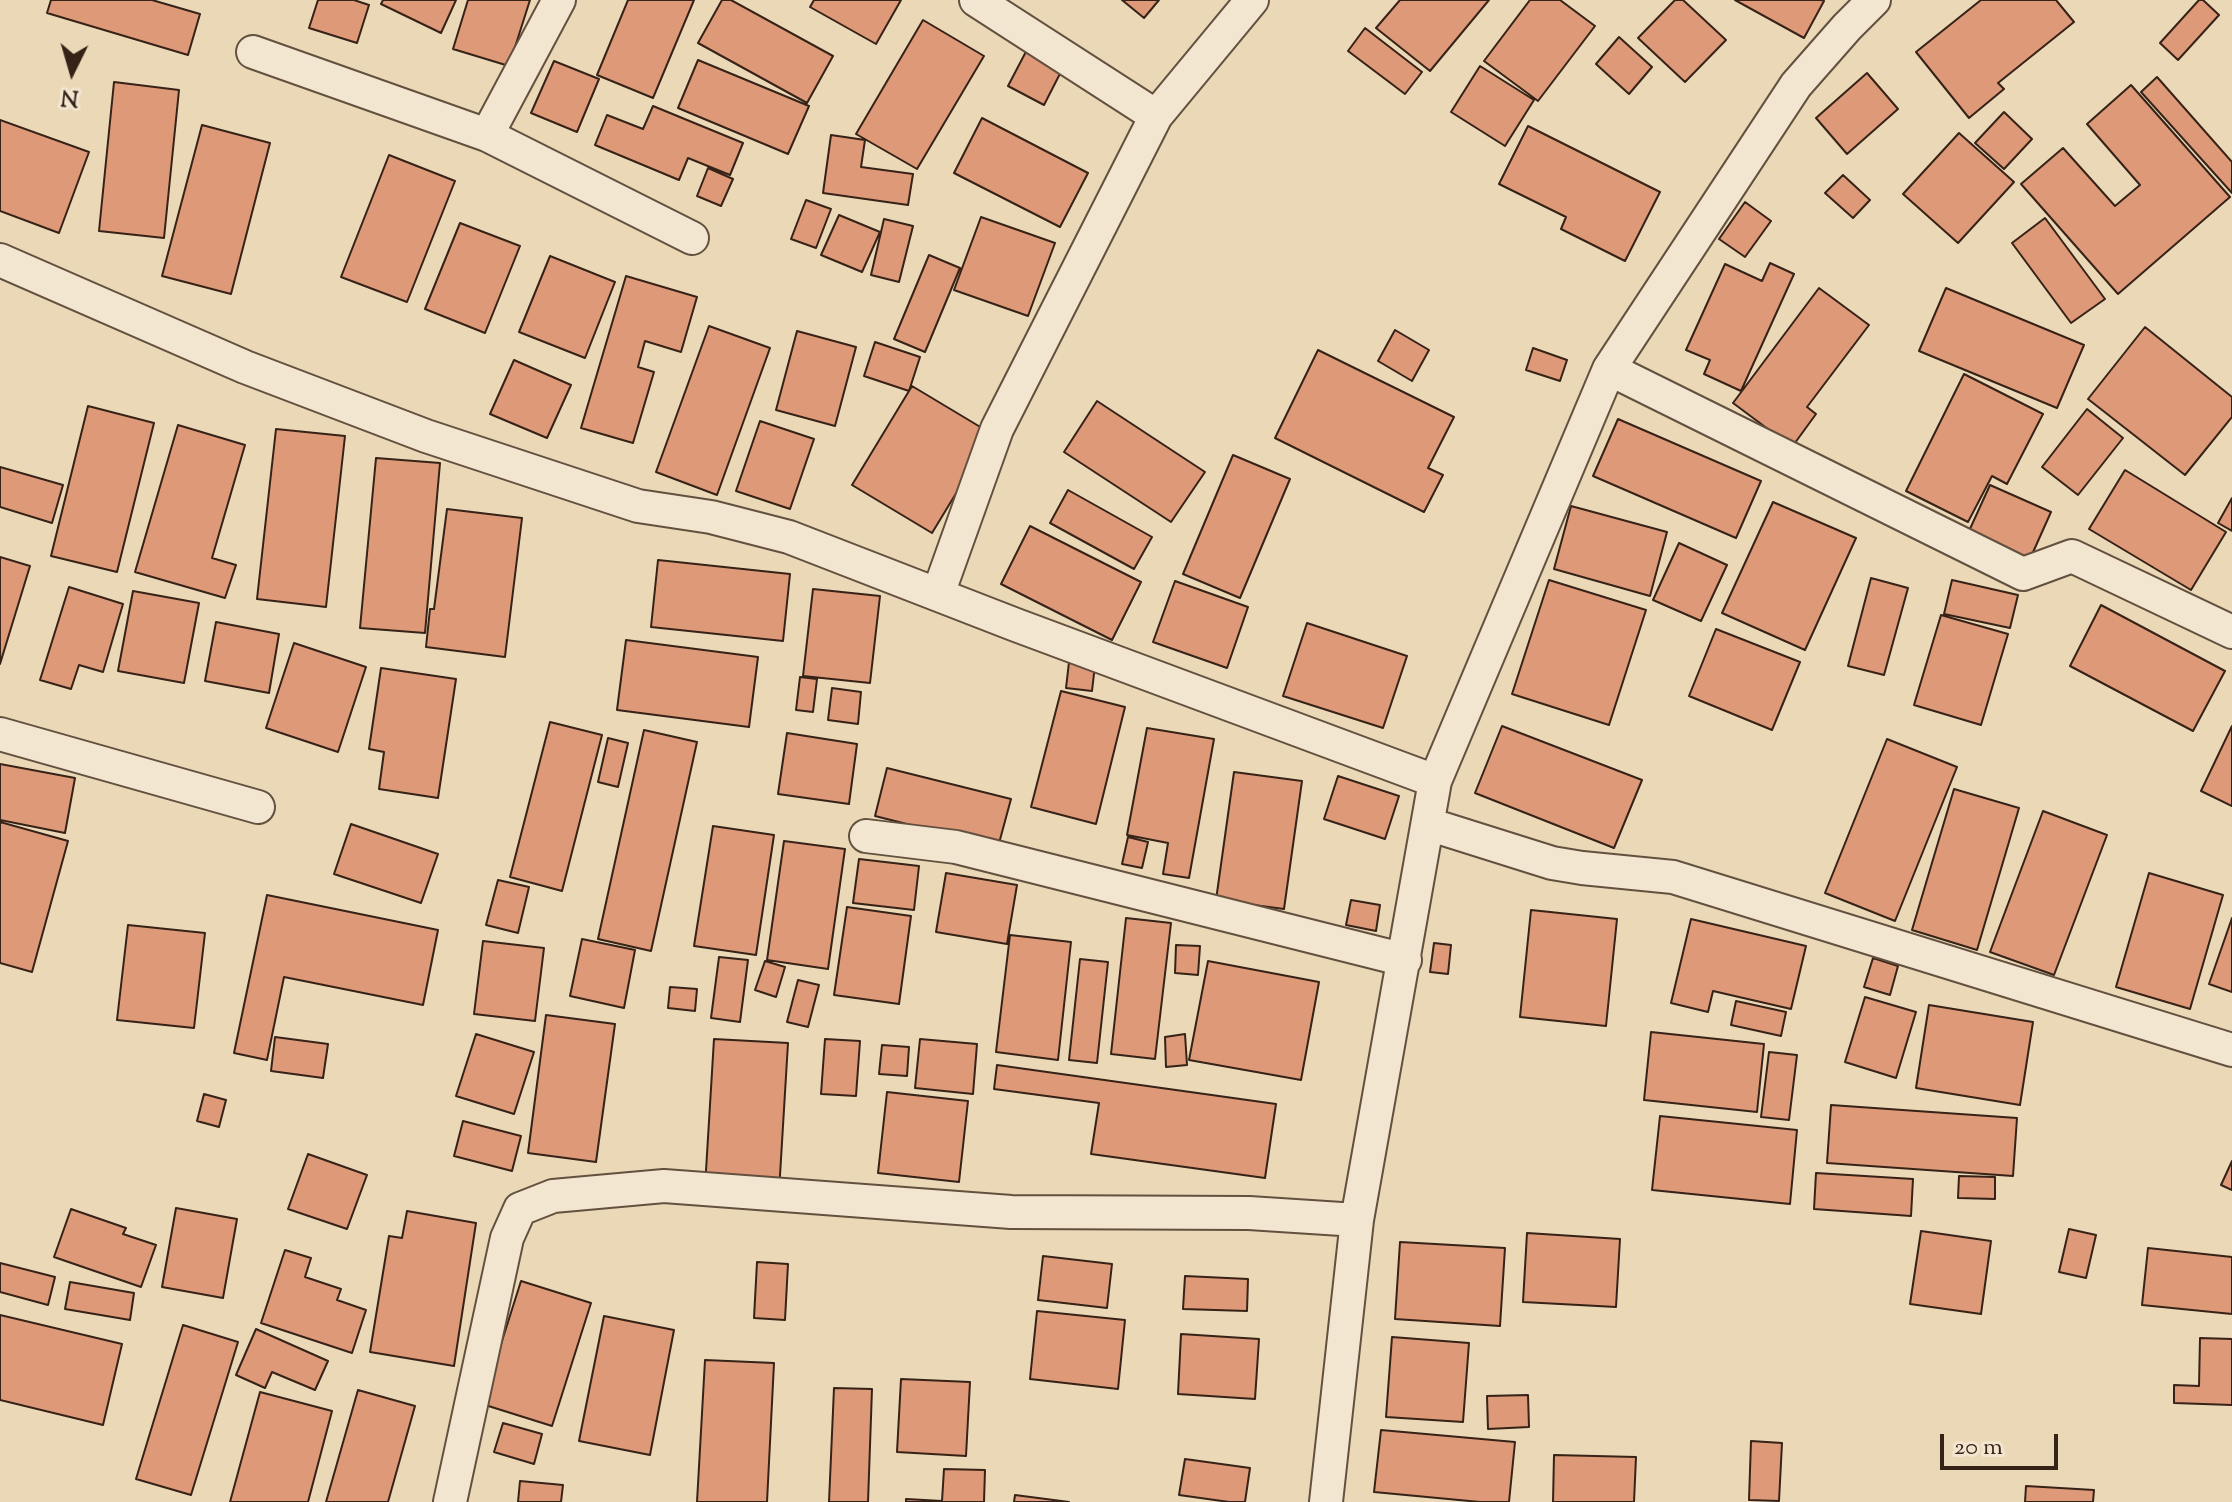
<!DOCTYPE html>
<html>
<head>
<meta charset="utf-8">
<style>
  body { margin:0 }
  #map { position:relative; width:2232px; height:1502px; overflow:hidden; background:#ebd8b7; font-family:"Sorts Mill Goudy",serif }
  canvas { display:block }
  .north { position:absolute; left:32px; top:32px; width:80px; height:80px; -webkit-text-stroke:6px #f2e6d0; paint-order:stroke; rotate:185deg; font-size:22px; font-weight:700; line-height:32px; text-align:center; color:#362217 }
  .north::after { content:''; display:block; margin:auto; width:28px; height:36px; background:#362217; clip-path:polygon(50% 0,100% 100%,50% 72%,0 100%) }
  .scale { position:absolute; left:1940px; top:1434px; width:118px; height:36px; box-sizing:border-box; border:4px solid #362217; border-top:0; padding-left:10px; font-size:24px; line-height:28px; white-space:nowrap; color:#362217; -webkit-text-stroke:6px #f2e6d0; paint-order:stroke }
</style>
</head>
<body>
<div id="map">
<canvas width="2232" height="1502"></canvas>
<div class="north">N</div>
<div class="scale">20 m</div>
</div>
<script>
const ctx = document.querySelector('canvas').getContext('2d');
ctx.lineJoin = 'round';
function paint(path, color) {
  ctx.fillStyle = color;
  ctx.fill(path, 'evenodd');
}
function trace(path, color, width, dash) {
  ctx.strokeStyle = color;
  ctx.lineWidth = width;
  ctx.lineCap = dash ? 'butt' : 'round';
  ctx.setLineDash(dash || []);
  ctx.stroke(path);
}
const building = new Path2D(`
  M51,0H152L200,14L188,55L47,13Z
  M318,0H354L369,5L357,43L309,28Z
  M383,0H456L441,33L381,4Z
  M468,0H530L509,66L453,49Z
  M628,0H694L653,98L597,75Z
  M722,0H731L833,56L807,103L698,43Z
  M814,0H901L876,44L810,7Z
  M1122,0H1159L1144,18Z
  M1400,0H1489L1430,71L1376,28Z
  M1530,0H1560L1595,26L1538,101L1484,61Z
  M1675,0H1683L1726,40L1685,82L1638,38Z
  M1735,0H1821L1824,1L1804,38Z
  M1981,0H2056L2074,22L1998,83L2004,89L1969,118L1916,52Z
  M2199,0H2203L2219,15L2178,60L2160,43Z
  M923,20L984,56L917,169L856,134Z
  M1365,28L1422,72L1405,94L1348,51Z
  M1619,37L1652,67L1629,94L1596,64Z
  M1031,42L1067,60L1044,105L1008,86Z
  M698,60L809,106L788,154L678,108Z
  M554,61L599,79L577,132L531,113Z
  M1480,66L1534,100L1505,146L1451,112Z
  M1867,73L1898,109L1847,154L1816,118Z
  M2157,77L2232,162V193L2141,92Z
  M114,82L179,90L164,238L99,231Z
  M2131,85L2230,197L2118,294L2021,184L2063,148L2115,206L2140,185L2087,124Z
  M653,106L743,143L730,175L688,158L679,180L595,145L607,115L643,129Z
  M2004,112L2032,139L2004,169L1975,143Z
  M982,118L1088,173L1060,227L954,173Z
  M0,120L89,152L59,233L0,211Z
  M202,125L270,143L231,294L162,276Z
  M1528,126L1660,192L1625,261L1561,229L1566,217L1499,184Z
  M1959,133L2014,182L1958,243L1903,194Z
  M831,135L865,140L861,167L913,174L908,205L823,193Z
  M389,155L455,181L407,302L341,277Z
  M708,168L733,179L721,206L697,196Z
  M1843,175L1870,200L1853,218L1825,193Z
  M806,200L831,209L816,248L791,239Z
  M1745,202L1771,221L1745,257L1719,239Z
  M839,215L880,232L862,272L821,255Z
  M981,217L1055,243L1028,316L954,290Z
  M2045,218L2105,299L2071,323L2012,243Z
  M884,219L913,226L899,282L871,275Z
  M460,223L520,246L485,333L425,309Z
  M929,255L960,268L925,352L894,339Z
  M550,256L615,282L585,358L519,332Z
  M1770,263L1794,274L1741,391L1704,374L1710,360L1686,350L1725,264L1762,281Z
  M626,276L697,297L681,352L645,341L638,367L654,372L633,443L581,428Z
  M1819,288L1869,325L1807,407L1816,414L1792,447L1733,403Z
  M1946,288L2084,345L2057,408L1919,351Z
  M709,326L770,348L717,495L656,472Z
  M2145,327L2232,397V417L2185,475L2088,399Z
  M1395,330L1429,350L1412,381L1378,361Z
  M797,331L856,347L835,426L776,410Z
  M875,342L920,357L909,391L864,376Z
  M1533,348L1567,360L1560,381L1526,370Z
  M1318,350L1454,417L1428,468L1443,475L1424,512L1275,438Z
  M514,360L571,385L547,438L490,414Z
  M1964,374L2043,414L2007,484L1992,476L1968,522L1906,491Z
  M912,386L992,434L932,533L852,485Z
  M1097,401L1205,472L1171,522L1064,452Z
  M88,406L154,423L117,572L51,556Z
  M2087,409L2123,438L2078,495L2042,467Z
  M1618,419L1761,481L1736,538L1593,476Z
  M760,421L814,439L790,509L736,491Z
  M178,425L245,445L212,558L236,565L225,598L135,572Z
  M276,429L345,436L326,607L257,599Z
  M1233,455L1290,479L1240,598L1183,574Z
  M376,458L440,463L425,633L360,628Z
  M0,467L63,485L52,523L0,507Z
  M2125,470L2226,532L2191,590L2089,529Z
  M1990,485L2051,512L2030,559L1969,531Z
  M1068,490L1152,537L1134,569L1050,523Z
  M2232,498V531L2218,523Z
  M1773,502L1856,538L1805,650L1722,613Z
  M1571,506L1667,532L1650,596L1554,569Z
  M447,509L522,518L505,657L426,647L430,609H434Z
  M1030,526L1141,582L1112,640L1001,584Z
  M1679,543L1727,565L1701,621L1653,600Z
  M0,557L30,566L0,664Z
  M658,560L790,574L783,641L651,627Z
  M1871,578L1908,588L1884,675L1848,666Z
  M1549,580L1646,610L1609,725L1512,694Z
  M1952,580L2018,595L2010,628L1944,614Z
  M1175,581L1248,607L1227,668L1153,642Z
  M69,587L123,604L103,672L79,665L71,689L40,680Z
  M813,589L880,596L870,683L803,676Z
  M133,591L199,603L184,683L118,671Z
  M2101,605L2225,671L2193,731L2070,666Z
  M1941,615L2008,634L1981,725L1914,705Z
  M216,622L279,634L269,693L205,681Z
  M1307,623L1407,656L1383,728L1283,696Z
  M1716,629L1800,662L1772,730L1689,696Z
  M626,640L758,657L749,727L617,710Z
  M294,643L366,667L338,752L266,728Z
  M1069,662L1095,665L1092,691L1066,688Z
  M381,668L456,679L438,798L379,789L384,752L369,749Z
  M800,677L817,679L813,712L796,710Z
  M832,688L861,692L858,724L828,720Z
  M1061,691L1125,707L1096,824L1031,807Z
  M550,722L602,735L562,891L510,877Z
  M1502,726L1642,780L1614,848L1475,793Z
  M2232,726V806L2201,791Z
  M1147,728L1214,739L1189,878L1163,874L1168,843L1127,835Z
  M644,730L697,742L651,951L598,939Z
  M787,733L857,744L849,804L778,794Z
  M608,738L628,743L618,787L598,782Z
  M1887,739L1957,767L1895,921L1825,893Z
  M0,764L75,778L65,833L0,820Z
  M887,768L1011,799L998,847L875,816Z
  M1234,772L1302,781L1284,909L1216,900Z
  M1338,776L1399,796L1385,839L1324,819Z
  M1954,789L2019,808L1977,950L1912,930Z
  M2043,811L2107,835L2054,975L1990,952Z
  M0,822L68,841L32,972L0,963Z
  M351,824L438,854L421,903L334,874Z
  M713,826L774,835L756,955L694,946Z
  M1128,837L1148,842L1142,868L1122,864Z
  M784,841L845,849L828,969L767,960Z
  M859,859L919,866L914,910L853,903Z
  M946,873L1017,885L1007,944L936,932Z
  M2149,873L2223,895L2190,1009L2116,987Z
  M498,880L529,887L518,933L486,925Z
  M267,895L438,930L423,1005L284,977L267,1060L234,1053Z
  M1351,900L1380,905L1376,931L1346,925Z
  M847,907L911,916L899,1004L834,995Z
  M1531,910L1617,919L1606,1026L1520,1017Z
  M1126,918L1171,923L1155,1059L1111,1054Z
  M2232,918V992L2209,984Z
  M1691,919L1806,946L1791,1009L1713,991L1708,1012L1671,1003Z
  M128,925L205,933L194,1028L117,1020Z
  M1010,935L1071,942L1058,1060L996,1052Z
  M582,939L635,950L624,1008L570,996Z
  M483,941L544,948L535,1021L474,1014Z
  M1434,943L1451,945L1448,974L1430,972Z
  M1176,945L1200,946L1198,975L1175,973Z
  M719,957L748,960L740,1022L711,1018Z
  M1873,958L1898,966L1890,995L1864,987Z
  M1080,959L1108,962L1097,1063L1069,1060Z
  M765,961L785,967L776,997L755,990Z
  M1208,961L1319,982L1301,1080L1189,1060Z
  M798,980L819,985L808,1027L787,1022Z
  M670,987L697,989L695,1011L668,1008Z
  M1865,997L1916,1012L1896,1078L1845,1062Z
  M1736,1001L1786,1012L1781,1036L1731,1025Z
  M1929,1005L2033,1022L2020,1105L1916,1088Z
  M546,1015L615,1024L596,1162L528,1153Z
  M1651,1032L1764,1044L1757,1112L1644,1100Z
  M476,1034L534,1052L514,1114L456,1096Z
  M1185,1034L1187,1065L1166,1067L1165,1037Z
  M275,1037L328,1044L323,1078L271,1071Z
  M714,1039L788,1043L779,1192L705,1187Z
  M825,1039L860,1041L856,1096L821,1094Z
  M920,1039L977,1044L973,1094L915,1088Z
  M882,1045L909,1047L907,1076L879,1074Z
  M1769,1052L1797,1055L1789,1120L1761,1117Z
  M997,1065L1276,1104L1265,1178L1091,1154L1099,1103L994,1089Z
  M887,1092L968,1101L959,1182L878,1173Z
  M204,1094L226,1100L219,1127L197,1121Z
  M1831,1105L2017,1118L2013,1176L1827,1163Z
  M1660,1116L1797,1130L1790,1204L1652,1190Z
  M463,1121L521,1136L512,1171L454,1156Z
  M308,1154L367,1175L347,1229L288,1209Z
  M2232,1161V1190L2221,1185Z
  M1816,1173L1913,1179L1911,1216L1814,1209Z
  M1959,1176L1995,1177V1199L1958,1198Z
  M176,1208L237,1219L223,1298L162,1287Z
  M71,1209L126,1228L123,1234L156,1245L141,1287L54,1257Z
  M407,1211L476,1223L454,1366L370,1352L389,1236L402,1238Z
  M2069,1229L2096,1235L2086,1278L2059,1272Z
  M1921,1231L1991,1241L1981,1314L1910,1304Z
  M1527,1233L1620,1239L1616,1307L1523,1302Z
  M1400,1242L1505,1248L1500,1326L1395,1319Z
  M2148,1248L2232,1257V1314L2142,1305Z
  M285,1250L311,1258L305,1277L341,1289L337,1300L366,1310L352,1353L261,1323Z
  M1043,1256L1112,1264L1107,1308L1038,1300Z
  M757,1262L788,1264L785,1320L754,1318Z
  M0,1263L55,1277L48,1305L0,1292Z
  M1185,1276L1248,1279L1247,1311L1183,1309Z
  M521,1281L591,1303L552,1426L482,1404Z
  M70,1282L134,1293L130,1320L65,1309Z
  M1037,1311L1125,1320L1118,1389L1030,1379Z
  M0,1315L122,1344L103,1425L0,1400Z
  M604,1316L674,1330L650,1455L579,1441Z
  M183,1325L238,1342L191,1495L136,1479Z
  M256,1329L328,1361L315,1390L272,1372L265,1388L236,1375Z
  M1181,1334L1259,1339L1255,1399L1178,1394Z
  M1392,1337L1469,1343L1463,1422L1386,1417Z
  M2200,1338L2232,1339V1405L2174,1403V1385L2199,1386Z
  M705,1360L774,1363L767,1502H697Z
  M901,1379L970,1382L966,1456L897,1452Z
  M834,1388L872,1389L868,1502H829Z
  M358,1390L415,1406L388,1502H326Z
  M260,1392L332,1411L308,1502H230Z
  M1528,1395L1529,1427L1488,1429L1487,1396Z
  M503,1423L542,1434L534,1464L494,1452Z
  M1381,1430L1515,1442L1509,1502H1480L1374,1492Z
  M1751,1441L1782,1443L1779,1501L1749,1500Z
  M1554,1455L1636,1457L1634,1502H1553Z
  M1185,1459L1250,1468L1245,1502H1229L1179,1495Z
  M944,1469L985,1470L984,1502H906V1499L942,1501Z
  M520,1481L563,1485L561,1502H518Z
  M2026,1486L2094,1490L2093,1502H2025Z
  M1015,1495L1069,1502H1014Z`);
const minor = new Path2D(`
  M976,0L1156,116
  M253,52L487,135L692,238
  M487,135L559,0
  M0,260L245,367L426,436L638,506L711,517L789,537L1016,625L1435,781
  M1609,369L2023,574L2072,556L2232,632
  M938,594L997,429L1156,116L1252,0
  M0,734L258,807
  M1428,824L1552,863L1582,868L1673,877L2232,1050
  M866,836L956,847L1405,960
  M450,1502L507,1238L520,1209L553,1196L664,1186L1011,1212L1249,1213L1357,1220
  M1326,1502L1357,1220L1435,781L1609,369L1796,85L1847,27L1874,0`);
paint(building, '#dd9978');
trace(building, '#362217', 2);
trace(minor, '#63503f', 36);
trace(minor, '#f2e6d0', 32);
</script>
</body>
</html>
